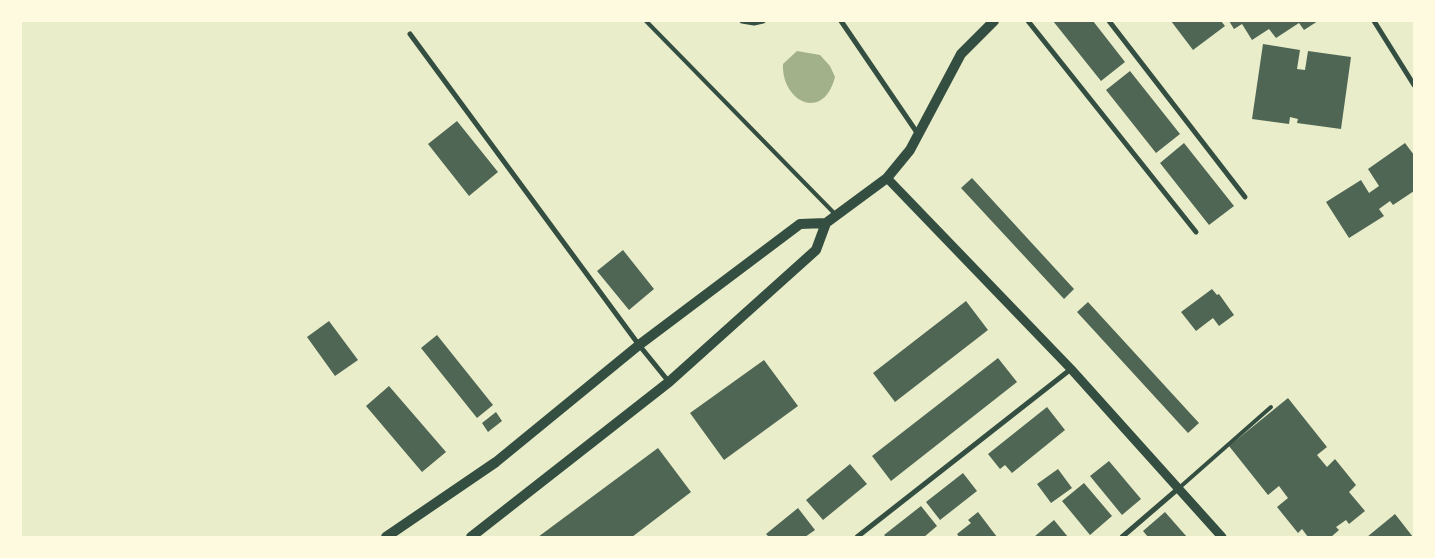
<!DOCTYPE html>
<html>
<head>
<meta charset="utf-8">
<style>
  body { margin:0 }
  #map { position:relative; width:1435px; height:558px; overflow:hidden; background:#e9edc9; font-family:Ubuntu,sans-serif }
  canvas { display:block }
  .frame { position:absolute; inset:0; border:22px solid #fefae0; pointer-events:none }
</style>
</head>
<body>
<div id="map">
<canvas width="1435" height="558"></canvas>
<div class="frame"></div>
</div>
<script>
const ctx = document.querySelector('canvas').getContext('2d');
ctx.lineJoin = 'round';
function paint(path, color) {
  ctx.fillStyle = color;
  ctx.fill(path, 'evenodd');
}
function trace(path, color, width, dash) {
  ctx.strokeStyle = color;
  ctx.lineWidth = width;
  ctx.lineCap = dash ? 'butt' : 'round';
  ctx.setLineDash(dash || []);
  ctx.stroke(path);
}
const water = new Path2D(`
  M797,51L820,55L830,66L835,77C823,123 781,101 783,64Z`);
const building = new Path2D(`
  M1053,21H1093L1125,62L1101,81Z
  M1171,21H1221L1225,26L1193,50Z
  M1229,21H1318L1304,30L1299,23L1276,38L1269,29L1252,40L1242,24L1234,29Z
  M1263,44L1300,50L1297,69L1305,70L1308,51L1351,57L1341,129L1297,123L1298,119L1290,117L1289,124L1252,119Z
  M1130,71L1180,134L1156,153L1106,90Z
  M457,121L498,172L469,196L428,144Z
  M1184,143L1234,206L1209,225L1160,163Z
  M1405,143L1414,155V191L1393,205L1390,201L1379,209L1384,216L1349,238L1326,202L1361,180L1369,193L1379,186L1368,169Z
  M972,178L1074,289L1064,299L961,188Z
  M623,250L654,289L629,310L597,271Z
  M1212,289L1217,295L1219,294L1234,315L1219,326L1213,318L1196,331L1181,312Z
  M966,301L988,330L895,402L873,373Z
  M1088,302L1199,423L1188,433L1077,312Z
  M329,321L358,360L335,376L307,337Z
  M437,335L493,405L477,418L421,348Z
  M998,358L1017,382L891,481L872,456Z
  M764,360L798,406L724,460L690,413Z
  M389,386L446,452L422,472L366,406Z
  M1288,398L1327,447L1317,455L1327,467L1335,459L1356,485L1349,492L1365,511L1349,524L1346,520L1336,527L1339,530L1331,537H1308L1302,529L1298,533L1277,507L1288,498L1279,486L1268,495L1229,446Z
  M1047,407L1065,430L1012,473L1005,465L1000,469L988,454Z
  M496,412L502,421L488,432L482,423Z
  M658,448L691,492L632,537H538Z
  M1109,461L1141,499L1122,515L1090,476Z
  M850,464L867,484L823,520L806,500Z
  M1058,469L1072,488L1051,503L1037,484Z
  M963,473L977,491L940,520L926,502Z
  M1084,483L1112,516L1090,535L1062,501Z
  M921,506L937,526L924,537H886L884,535Z
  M798,508L815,530L805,537H769L766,534Z
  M978,512L997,537H959L957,534L971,523L968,520Z
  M1165,512L1187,537H1148L1143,531Z
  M1395,514L1413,537H1367Z
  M1054,520L1068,537H1034Z`);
const service = new Path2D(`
  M646,21L835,214
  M1179,488L1271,407`);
const minor = new Path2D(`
  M742,21L754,23L763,21
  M841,21L918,134
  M1028,21L1196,232
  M1109,21L1245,197
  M1374,21L1414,85
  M410,34L639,345L669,382
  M857,537L1071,369
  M1122,537L1179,488`);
const tertiary = new Path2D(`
  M887,178L1071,369L1222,537`);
const secondary = new Path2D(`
  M386,537L496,462L639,345L800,224L826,223
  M471,537L669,382L816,250L826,223L887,178L910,150L961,54L994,21`);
paint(water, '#a3b18a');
paint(building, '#4f6655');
trace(service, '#344e41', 4);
trace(minor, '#344e41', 5);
trace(tertiary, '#344e41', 9);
trace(secondary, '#344e41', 10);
</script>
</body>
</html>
